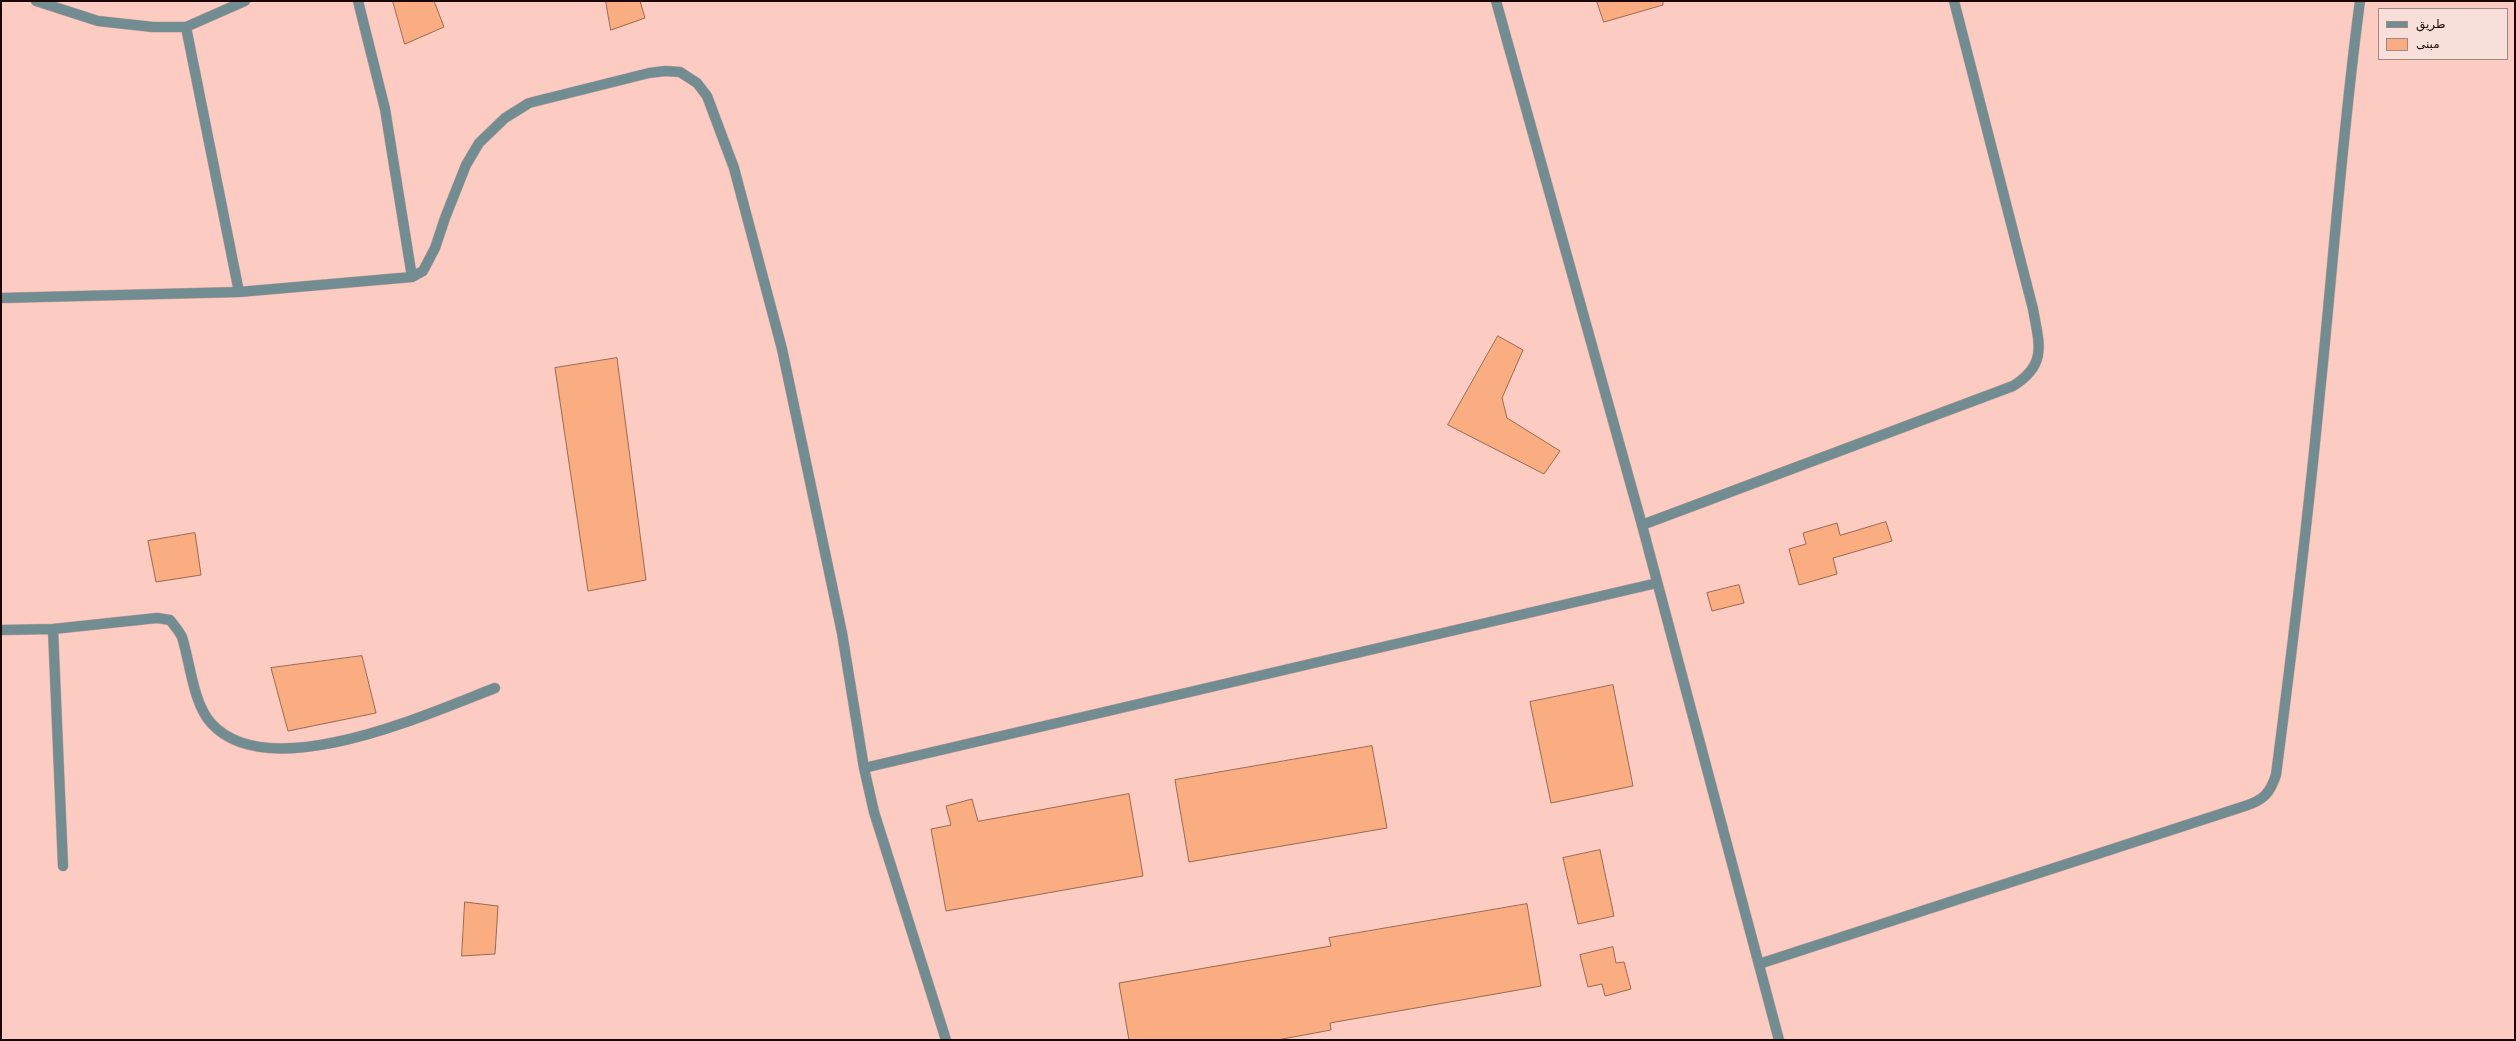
<!DOCTYPE html>
<html>
<head>
<meta charset="utf-8">
<style>
  body { margin:0 }
  #map { position:relative; width:2516px; height:1041px; overflow:hidden; background:#fccbc2; font-family:"DejaVu Sans","Noto Sans Arabic",sans-serif }
  canvas { display:block }
  .frame { position:absolute; inset:0; border:2px solid #1a0705; pointer-events:none }
  .legend { position:absolute; left:2378px; top:8px; width:130px; height:52px; box-sizing:border-box; background:#f8dfda; border:1px solid #9f8985; margin:0; padding:5px 7px; list-style:none; font-size:12px; color:#1a0705 }
  .legend li { display:flex; align-items:center; gap:8px; height:20px }
  .legend b { width:20px; border:1px solid #9f8985 }
</style>
</head>
<body>
<div id="map">
<canvas width="2516" height="1041"></canvas>
<div class="frame"></div>
<ul class="legend">
<li><b style="height:5px;background:#718d92"></b>طريق</li>
<li><b style="height:11px;background:#faad81"></b>مبنى</li>
</ul>
</div>
<script>
const ctx = document.querySelector('canvas').getContext('2d');
ctx.lineJoin = 'round';
function paint(path, color) {
  ctx.fillStyle = color;
  ctx.fill(path, 'evenodd');
}
function trace(path, color, width, dash) {
  ctx.strokeStyle = color;
  ctx.lineWidth = width;
  ctx.lineCap = dash ? 'butt' : 'round';
  ctx.setLineDash(dash || []);
  ctx.stroke(path);
}
const building = new Path2D(`
  M393,1H434L444,27L405,44Z
  M606,1H640L645,18L611,30Z
  M1597,1H1663V5L1604,22Z
  M1498,336L1523,350L1502,398L1507,418L1560,451L1544,474L1448,425Z
  M617,358L646,580L588,591L555,368Z
  M1886,522L1892,541L1833,558L1837,574L1799,585L1789,549L1806,544L1803,533L1837,523L1840,535Z
  M195,533L201,575L156,582L148,541Z
  M1739,585L1744,603L1712,611L1707,593Z
  M362,656L376,713L288,731L271,668Z
  M1613,685L1633,786L1551,803L1530,702Z
  M1372,746L1387,828L1189,862L1175,780Z
  M1129,794L1143,876L946,911L931,829L951,825L946,806L972,799L978,821Z
  M1600,850L1614,916L1578,924L1563,858Z
  M465,902L498,906L495,954L462,956Z
  M1527,904L1541,986L1330,1023L1331,1030L1277,1040H1129L1119,983L1331,946L1329,938Z
  M1613,947L1616,963L1624,962L1631,989L1605,996L1602,984L1588,987L1580,955Z`);
const street = new Path2D(`
  M36,1L98,21L153,27H186
  M358,1L385,109L412,277
  M1496,1L1642,525L1779,1040
  M239,292L186,27L245,1
  M1,298L239,292L412,277L423,271L435,248L445,218L466,165L479,143L505,118L529,103L649,73L665,71L680,72L697,83L707,96L734,168L782,349L842,633L864,768L874,812L946,1040
  M1642,525L2013,386C2048,364 2039,344 2033,309L1954,1
  M53,629L63,866
  M1,630L53,629L157,618L170,620C174,625 179,631 182,637C190,662 193,703 211,723C268,787 430,713 495,688
  M864,768L1657,583
  M1759,964L2245,806C2264,800 2270,793 2276,775C2292,651 2307,527 2319,402C2333,268 2342,134 2360,1`);
paint(building, '#faad81');
trace(building, '#996a50', 1);
trace(street, '#d3a8a0', 11);
trace(street, '#718d92', 10);
</script>
</body>
</html>
